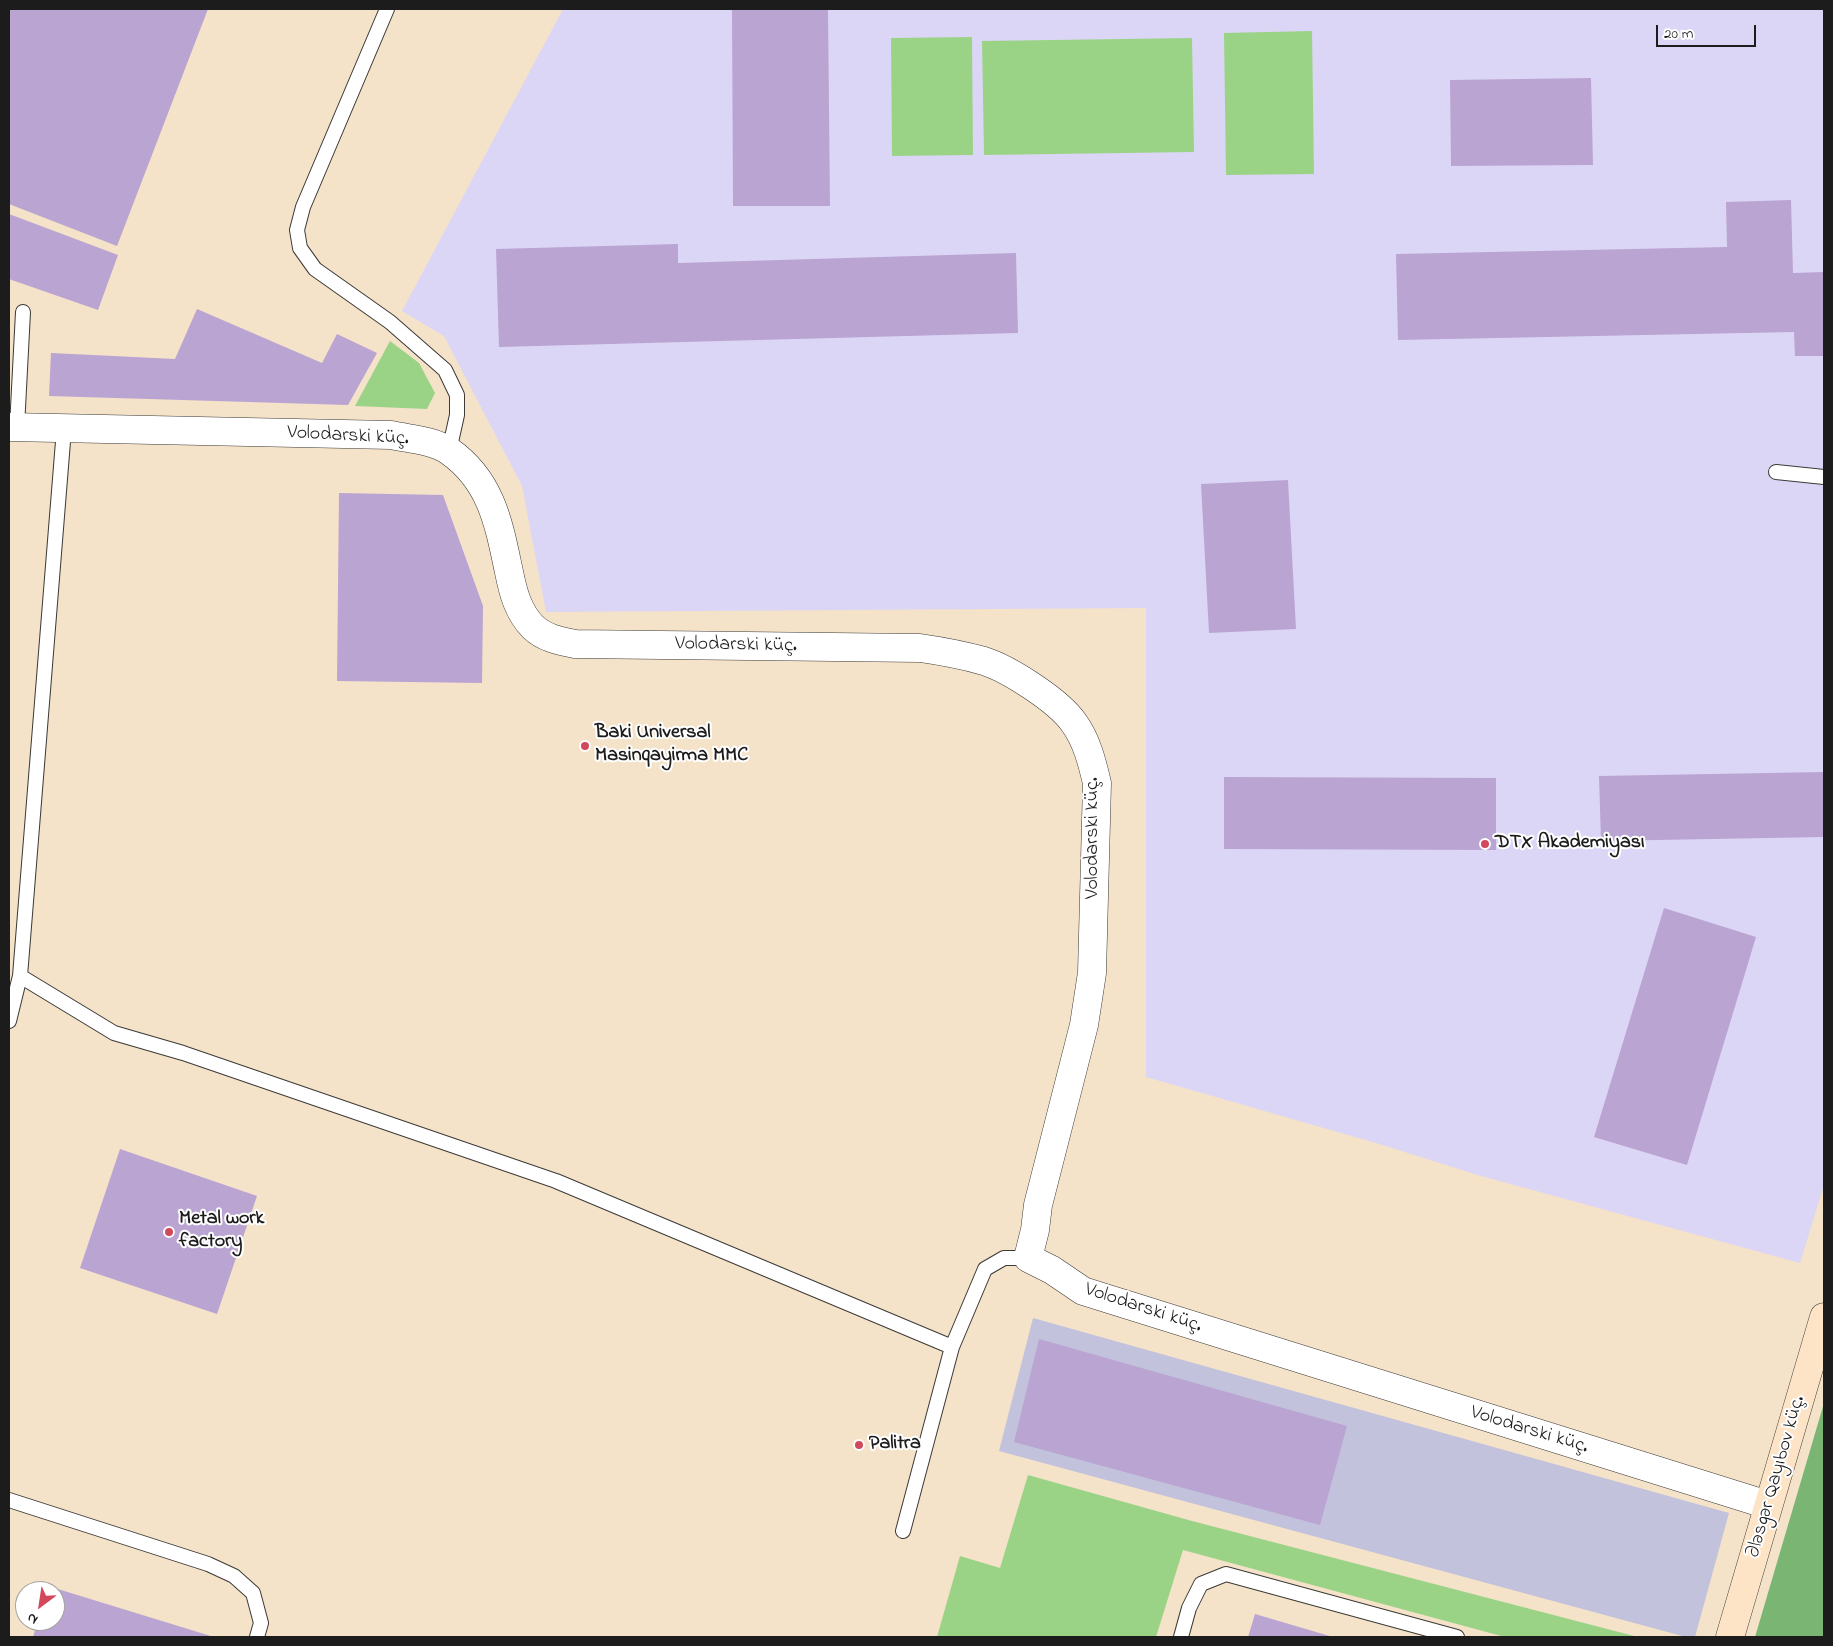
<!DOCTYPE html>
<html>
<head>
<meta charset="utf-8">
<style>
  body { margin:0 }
  #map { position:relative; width:1833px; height:1646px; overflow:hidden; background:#f4e2c9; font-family:"Indie Flower",sans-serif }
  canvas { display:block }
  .frame { position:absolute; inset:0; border:10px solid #1c1c1c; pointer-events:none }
  .north { position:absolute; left:15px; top:1581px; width:50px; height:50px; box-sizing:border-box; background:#fff; border:1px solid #a4a4a4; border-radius:50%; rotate:211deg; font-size:14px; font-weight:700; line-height:20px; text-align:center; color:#1c1c1c }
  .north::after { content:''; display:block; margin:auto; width:18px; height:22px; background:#d1495b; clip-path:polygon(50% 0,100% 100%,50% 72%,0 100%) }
  .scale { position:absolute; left:1656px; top:25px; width:100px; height:22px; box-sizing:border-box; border:2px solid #1c1c1c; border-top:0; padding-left:6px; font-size:15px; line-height:18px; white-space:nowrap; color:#1c1c1c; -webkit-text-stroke:4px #fff; paint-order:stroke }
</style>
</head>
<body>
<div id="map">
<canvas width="1833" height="1646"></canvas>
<div class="frame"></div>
<div class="north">N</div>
<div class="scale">20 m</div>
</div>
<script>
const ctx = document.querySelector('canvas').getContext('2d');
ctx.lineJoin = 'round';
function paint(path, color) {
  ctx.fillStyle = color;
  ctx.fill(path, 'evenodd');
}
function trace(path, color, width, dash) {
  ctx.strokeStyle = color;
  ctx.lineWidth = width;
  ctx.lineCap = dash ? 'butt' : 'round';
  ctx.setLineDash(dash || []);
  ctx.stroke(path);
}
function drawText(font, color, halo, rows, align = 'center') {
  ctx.font = font + ' "Indie Flower",sans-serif';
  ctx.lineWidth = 4;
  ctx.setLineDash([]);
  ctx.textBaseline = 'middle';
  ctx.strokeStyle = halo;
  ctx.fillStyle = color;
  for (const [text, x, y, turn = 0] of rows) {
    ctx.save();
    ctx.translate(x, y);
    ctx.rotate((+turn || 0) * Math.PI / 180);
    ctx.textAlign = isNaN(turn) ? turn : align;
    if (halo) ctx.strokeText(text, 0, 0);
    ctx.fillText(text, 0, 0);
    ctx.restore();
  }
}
const built = new Path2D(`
  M563,9H1824V1185L1800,1263L1481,1176L1376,1143L1146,1077V608L546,612L522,486L444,336L402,311Z`);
const industrial = new Path2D(`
  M1033,1318L1729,1513L1695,1637H1686L999,1451Z`);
const green = new Path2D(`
  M1312,31L1314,174L1226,175L1224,33Z
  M972,37L973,155L892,156L891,38Z
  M1192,38L1194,152L984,155L982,41Z
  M390,341L419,363L435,393L427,409L355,406Z
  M1028,1475L1192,1521L1638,1637H1505L1183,1550L1156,1637H937L960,1556L1000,1568Z`);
const forest = new Path2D(`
  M1824,1403V1632L1823,1637H1755Z`);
const building = new Path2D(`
  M9,9H208L117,246L9,204Z
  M732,9H828L830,206H733Z
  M1591,78L1593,165L1451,166L1450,80Z
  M1791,200L1793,273L1824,272V356H1795L1794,332L1398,340L1396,254L1727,247L1726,202Z
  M9,214L118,255L98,310L9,279Z
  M678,244V263L1016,253L1018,333L499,347L496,249Z
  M197,309L322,363L337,334L377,353L348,405L49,396L51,353L175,359Z
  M1288,480L1296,629L1209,633L1201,484Z
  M339,493L443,495L483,606L482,683L337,681Z
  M1824,772V837L1601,841L1599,776Z
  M1224,777L1496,778V850L1224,849Z
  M1664,908L1756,937L1687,1165L1594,1137Z
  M120,1149L257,1196L217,1314L80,1268Z
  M1039,1339L1347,1426L1320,1525L1014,1442Z
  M48,1586L214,1637H33L38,1621H55V1591H47Z
  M1255,1614L1333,1637H1248Z`);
const service = new Path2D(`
  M387,9L303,207L297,230L300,248L315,269L390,322L445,370L457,395V415L449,451
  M17,427L23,312
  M1776,472L1824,477
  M20,976L114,1033L183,1053L556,1181L952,1347
  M9,1021L20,976L64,429
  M9,1500L208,1564L234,1576L253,1593L261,1623L257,1637
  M903,1531L952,1347L985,1269L1004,1258H1028
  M1181,1637L1189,1608L1201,1584L1226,1574L1457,1637`);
const minor = new Path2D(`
  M9,427L391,435C409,439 433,440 449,451C492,481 499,525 509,572C513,592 518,612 533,627C544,638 560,641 575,644L920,648C941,651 963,655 984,661C1009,669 1059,701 1074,723C1087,741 1092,762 1097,783L1092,973L1084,1025L1038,1205L1035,1230L1028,1258L1052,1270L1083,1291L1768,1505`);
const secondary = new Path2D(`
  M1730,1637L1824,1317`);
const markers = [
  [585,746,5,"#d1495b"],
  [1485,844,5,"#d1495b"],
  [169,1232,5,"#d1495b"],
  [859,1445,5,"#d1495b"]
];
const streetNames = [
  ["Volodarski küç.",348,437,3],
  ["Volodarski küç.",736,646,1],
  ["Volodarski küç.",1094,838,-90],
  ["Volodarski küç.",1143,1309,18],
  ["Volodarski küç.",1529,1431,17],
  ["Ələsgər Qayıbov küç.",1777,1477,-74]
];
const poiNames = [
  ["Baki Universal",595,734],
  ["Masinqayirma MMC",595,757],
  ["DTX Akademiyası",1495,844],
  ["Metal work",179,1220],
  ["factory",179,1243],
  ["Palitra",869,1445]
];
paint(built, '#dcd6f6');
paint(industrial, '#c2c2dc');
paint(green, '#9ad386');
paint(forest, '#7bb573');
paint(building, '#baa4d2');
trace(service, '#3c3a36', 16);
trace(minor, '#3c3a36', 29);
trace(secondary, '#3c3a36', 29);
trace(service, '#fff', 14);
trace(minor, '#fff', 28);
trace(secondary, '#fee4c6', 28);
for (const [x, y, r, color] of markers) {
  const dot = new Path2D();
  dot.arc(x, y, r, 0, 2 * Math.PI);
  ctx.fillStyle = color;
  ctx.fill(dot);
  trace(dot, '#fff', 2);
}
drawText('20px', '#1c1c1c', '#fff', streetNames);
drawText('bold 20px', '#1c1c1c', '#fff', poiNames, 'left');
</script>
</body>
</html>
